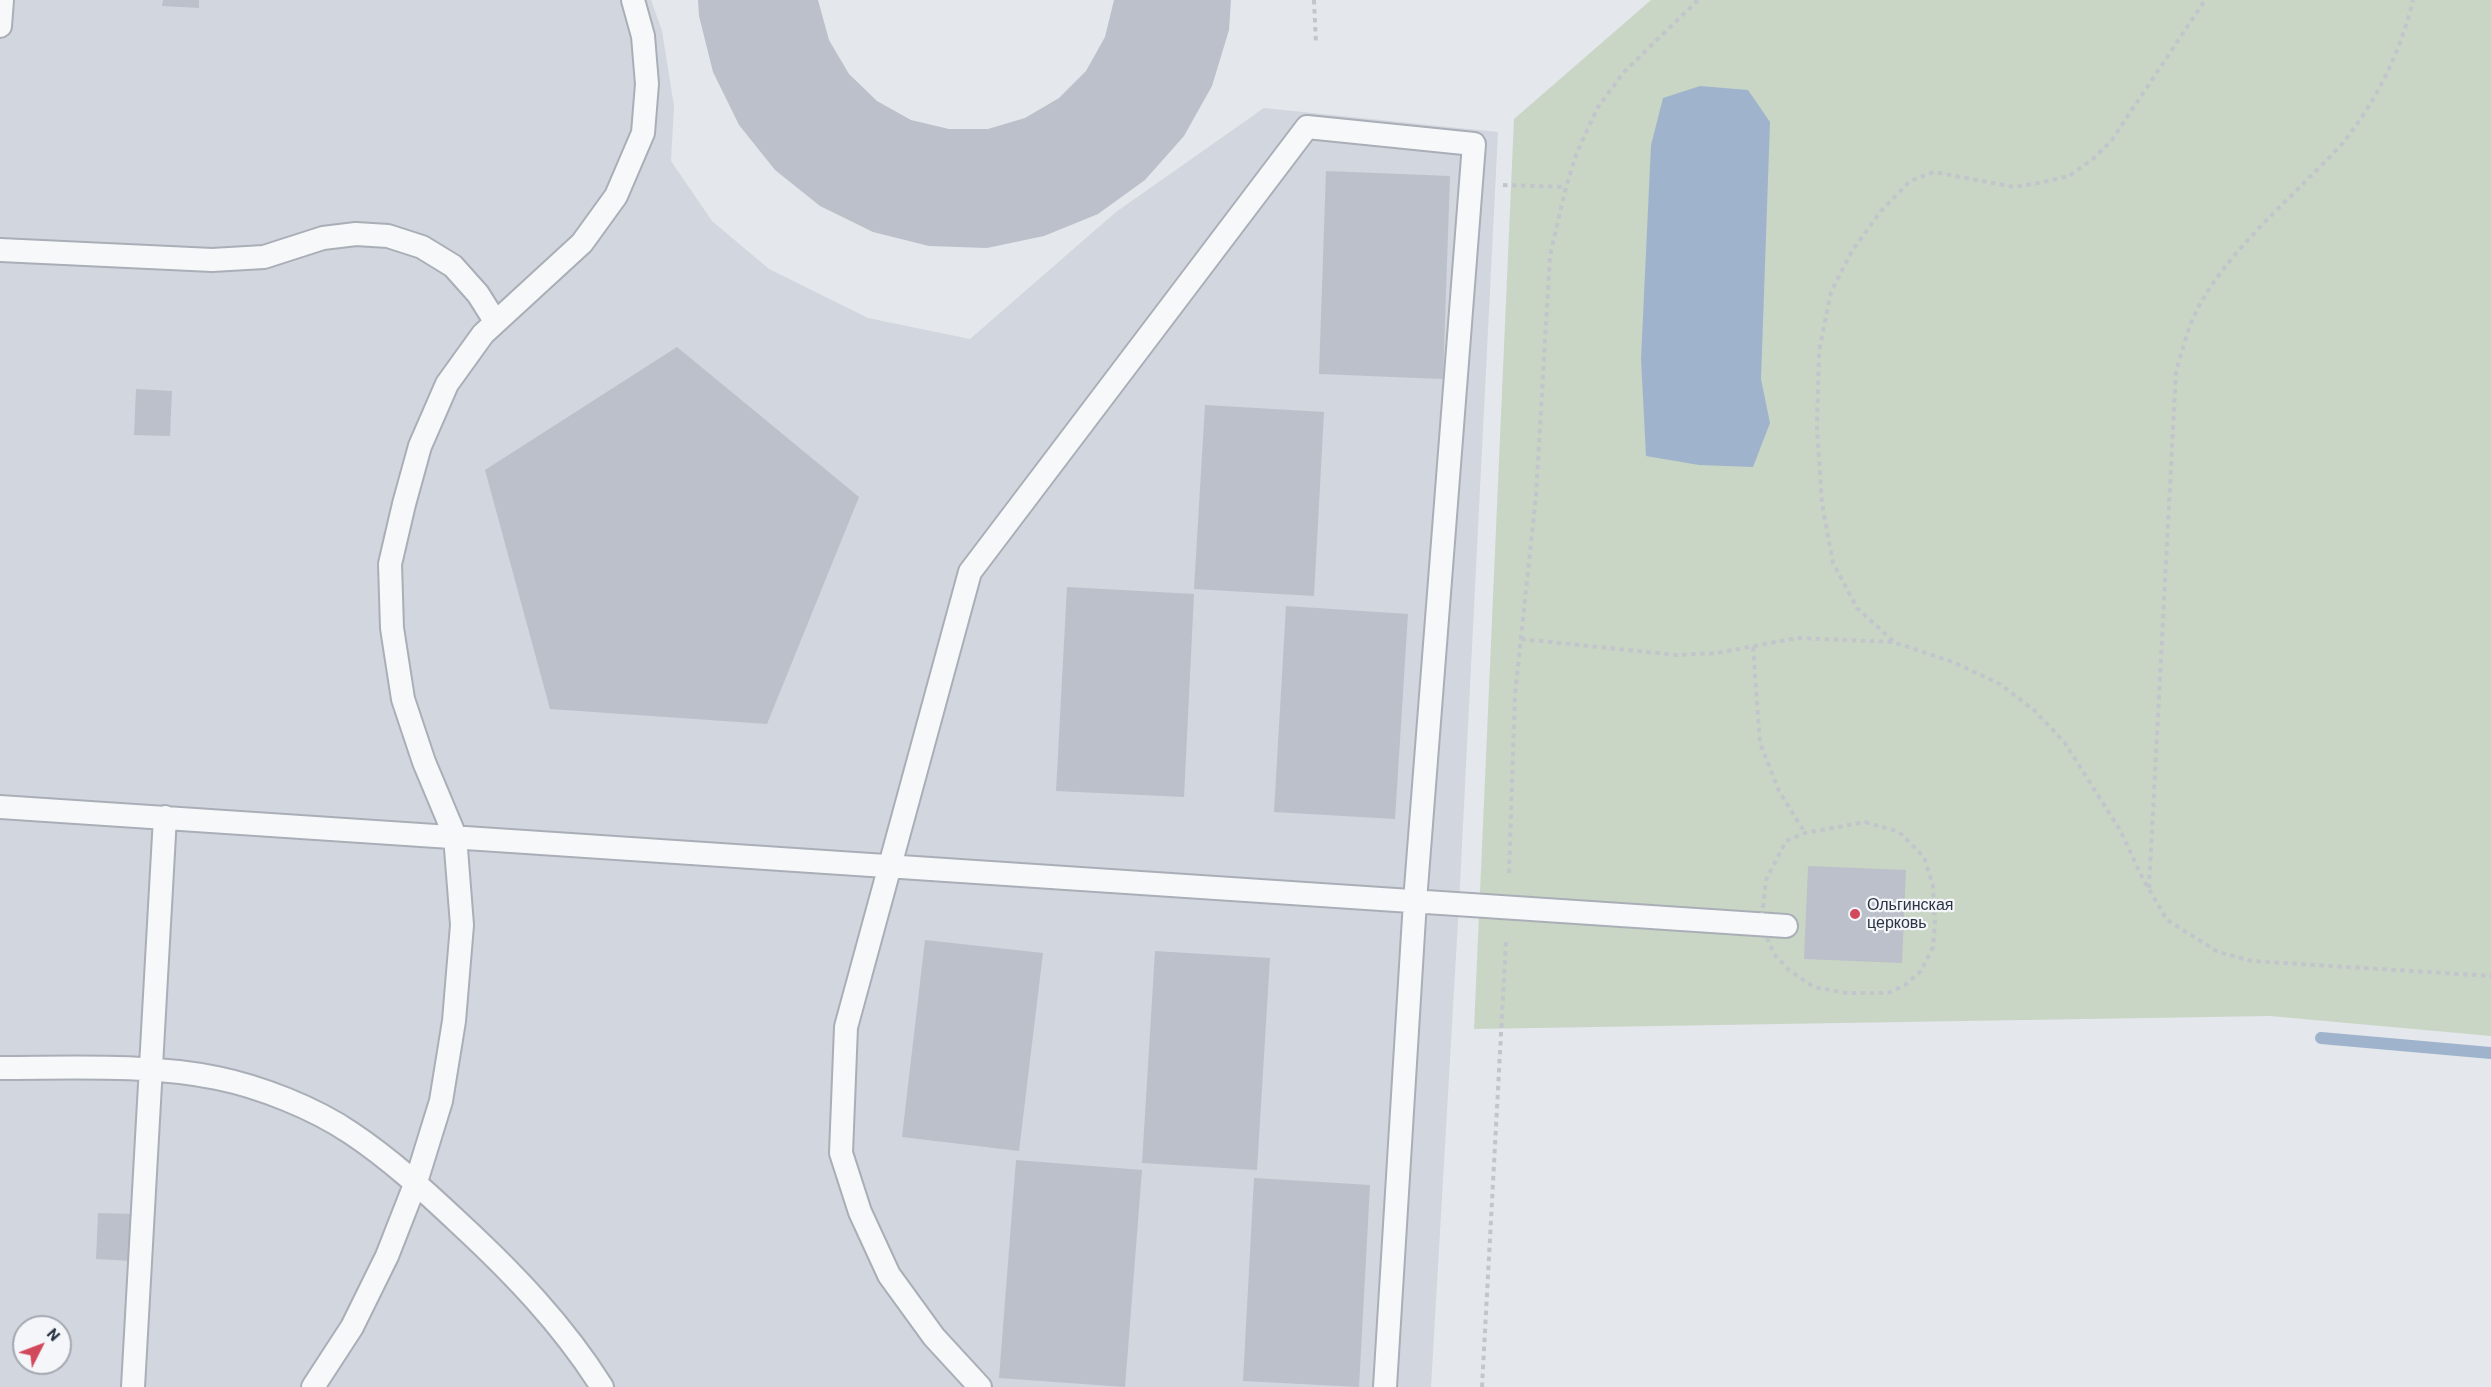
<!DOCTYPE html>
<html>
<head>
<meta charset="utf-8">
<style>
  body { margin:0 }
  #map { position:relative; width:2491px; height:1387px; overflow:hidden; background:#e4e7ec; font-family:Barlow,sans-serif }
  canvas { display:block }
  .north { position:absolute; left:12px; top:1315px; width:60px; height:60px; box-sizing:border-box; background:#f4f6f9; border:2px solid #a4a8b1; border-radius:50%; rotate:48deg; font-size:16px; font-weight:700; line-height:24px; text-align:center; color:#2b3445 }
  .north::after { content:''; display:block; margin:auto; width:21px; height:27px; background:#d1495b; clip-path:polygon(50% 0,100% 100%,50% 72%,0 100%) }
</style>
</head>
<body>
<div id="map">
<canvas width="2491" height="1387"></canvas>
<div class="north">N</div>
</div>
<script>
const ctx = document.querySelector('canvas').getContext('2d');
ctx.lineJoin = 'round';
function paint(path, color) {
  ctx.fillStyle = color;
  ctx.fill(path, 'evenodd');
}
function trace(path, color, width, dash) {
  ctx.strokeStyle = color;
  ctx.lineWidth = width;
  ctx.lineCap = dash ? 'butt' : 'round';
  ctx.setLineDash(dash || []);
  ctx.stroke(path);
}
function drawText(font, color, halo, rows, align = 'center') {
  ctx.font = font + ' Barlow,sans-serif';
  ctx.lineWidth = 4.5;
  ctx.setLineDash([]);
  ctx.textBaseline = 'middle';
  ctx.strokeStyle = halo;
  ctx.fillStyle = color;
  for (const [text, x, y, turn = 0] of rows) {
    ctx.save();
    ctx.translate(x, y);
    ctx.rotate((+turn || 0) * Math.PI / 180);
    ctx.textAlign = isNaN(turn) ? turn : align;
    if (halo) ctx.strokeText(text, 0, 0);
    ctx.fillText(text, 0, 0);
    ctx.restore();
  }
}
const built = new Path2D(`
  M0,0H651L662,31L674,106L671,161L712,221L769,269L868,318L970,339L1116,212L1264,108L1498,132L1459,904L1431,1387H0ZM24,1327H60V1363H24Z`);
const green = new Path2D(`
  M1651,0H2491V1036L2270,1016L1474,1029L1514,119Z`);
const water = new Path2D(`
  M1700,86L1748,90L1770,122L1761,379L1770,423L1753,467L1699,465L1646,456L1641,359L1651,145L1663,98Z`);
const stream = new Path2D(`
  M2321,1038L2491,1053`);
const building = new Path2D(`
  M163,0H199V8L162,6Z
  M698,0H818L829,40L849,74L877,101L911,120L949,129H988L1025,118L1059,98L1086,71L1105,37L1114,0H1231L1229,30L1212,86L1184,136L1145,180L1098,214L1044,236L987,248L929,246L873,232L820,206L775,170L739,125L713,72L699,16Z
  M1326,171L1450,176L1443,379L1319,374Z
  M677,347L859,497L767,724L550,709L485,470Z
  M136,389L172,391L170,436L134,435Z
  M1205,405L1324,412L1314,596L1194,589Z
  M1067,587L1194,594L1184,797L1056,791Z
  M1286,606L1408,614L1395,819L1274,812Z
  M1808,866L1906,870L1902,963L1804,959Z
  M925,940L1043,953L1019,1151L902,1137Z
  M1155,951L1270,958L1257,1170L1142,1163Z
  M1016,1160L1142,1170L1125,1387L999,1378Z
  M1254,1178L1370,1185L1359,1387L1243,1381Z
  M98,1213L134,1214L132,1261L96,1259Z`);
const path = new Path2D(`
  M1314,0L1316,44
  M1503,185L1566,187
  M1521,639L1676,655L1717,653L1797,638L1893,642L1953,662L2000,684L2035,711L2065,743L2120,830L2143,879L2167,920L2218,952L2252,961L2491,976
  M1893,641L1857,608L1833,563L1822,504L1817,428L1819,351L1831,292L1852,251L1881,211L1910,181L1934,172L2014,187L2039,183L2069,176L2094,158L2112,140L2205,0
  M1753,647L1760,743L1779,791L1805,833
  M1865,822L1899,832L1924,857L1933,886L1935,924L1933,947L1921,971L1905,985L1888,993H1847L1814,987L1789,970L1774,954L1761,924L1766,880L1786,841L1805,833Z
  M1509,873L1515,694L1536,496L1550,256L1566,187L1577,152L1598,107L1624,72L1698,0
  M2149,888L2176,371C2183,349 2188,326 2199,306C2222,263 2267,219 2302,185C2316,170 2333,155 2346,139C2378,98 2401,50 2413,0
  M1482,1387L1506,941`);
const lane = new Path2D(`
  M0,26L2,0
  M0,250L212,260L264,257L323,238L356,234L388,236L422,247L453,266L478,294L495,321
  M0,807L1786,926
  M0,1068C73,1068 146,1064 217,1078C261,1087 314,1108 351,1133C390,1159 425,1191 459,1223C513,1273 563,1325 602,1387
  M133,1387L165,817
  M313,1387L352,1327L387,1256L416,1182L441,1101L454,1021L462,925L455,836L424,762L403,699L392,628L390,564L404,504L420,446L447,384L483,334L582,243L616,196L643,133L647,84L643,36L633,0
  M980,1387L934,1337L889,1275L860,1212L841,1153L846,1027L970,572L1307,127L1474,144L1415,901L1385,1387`);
const markers = [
  [1855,914,6,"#d1495b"]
];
const poiNames = [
  ["Ольгинская",1867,905],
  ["церковь",1867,923]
];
paint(built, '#d2d6de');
paint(green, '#c9d6c5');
paint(water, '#9fb4cc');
trace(stream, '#9fb4cc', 12);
paint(building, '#bbc0ca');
trace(lane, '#a9aeb7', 26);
trace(path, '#c2c5cb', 4, [4.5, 4.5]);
trace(lane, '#f7f8fa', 22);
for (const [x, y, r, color] of markers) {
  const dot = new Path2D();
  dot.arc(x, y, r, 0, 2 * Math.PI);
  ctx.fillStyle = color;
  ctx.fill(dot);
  trace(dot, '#f4f6f9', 2);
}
drawText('16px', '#2b3445', '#f4f6f9', poiNames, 'left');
</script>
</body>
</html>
